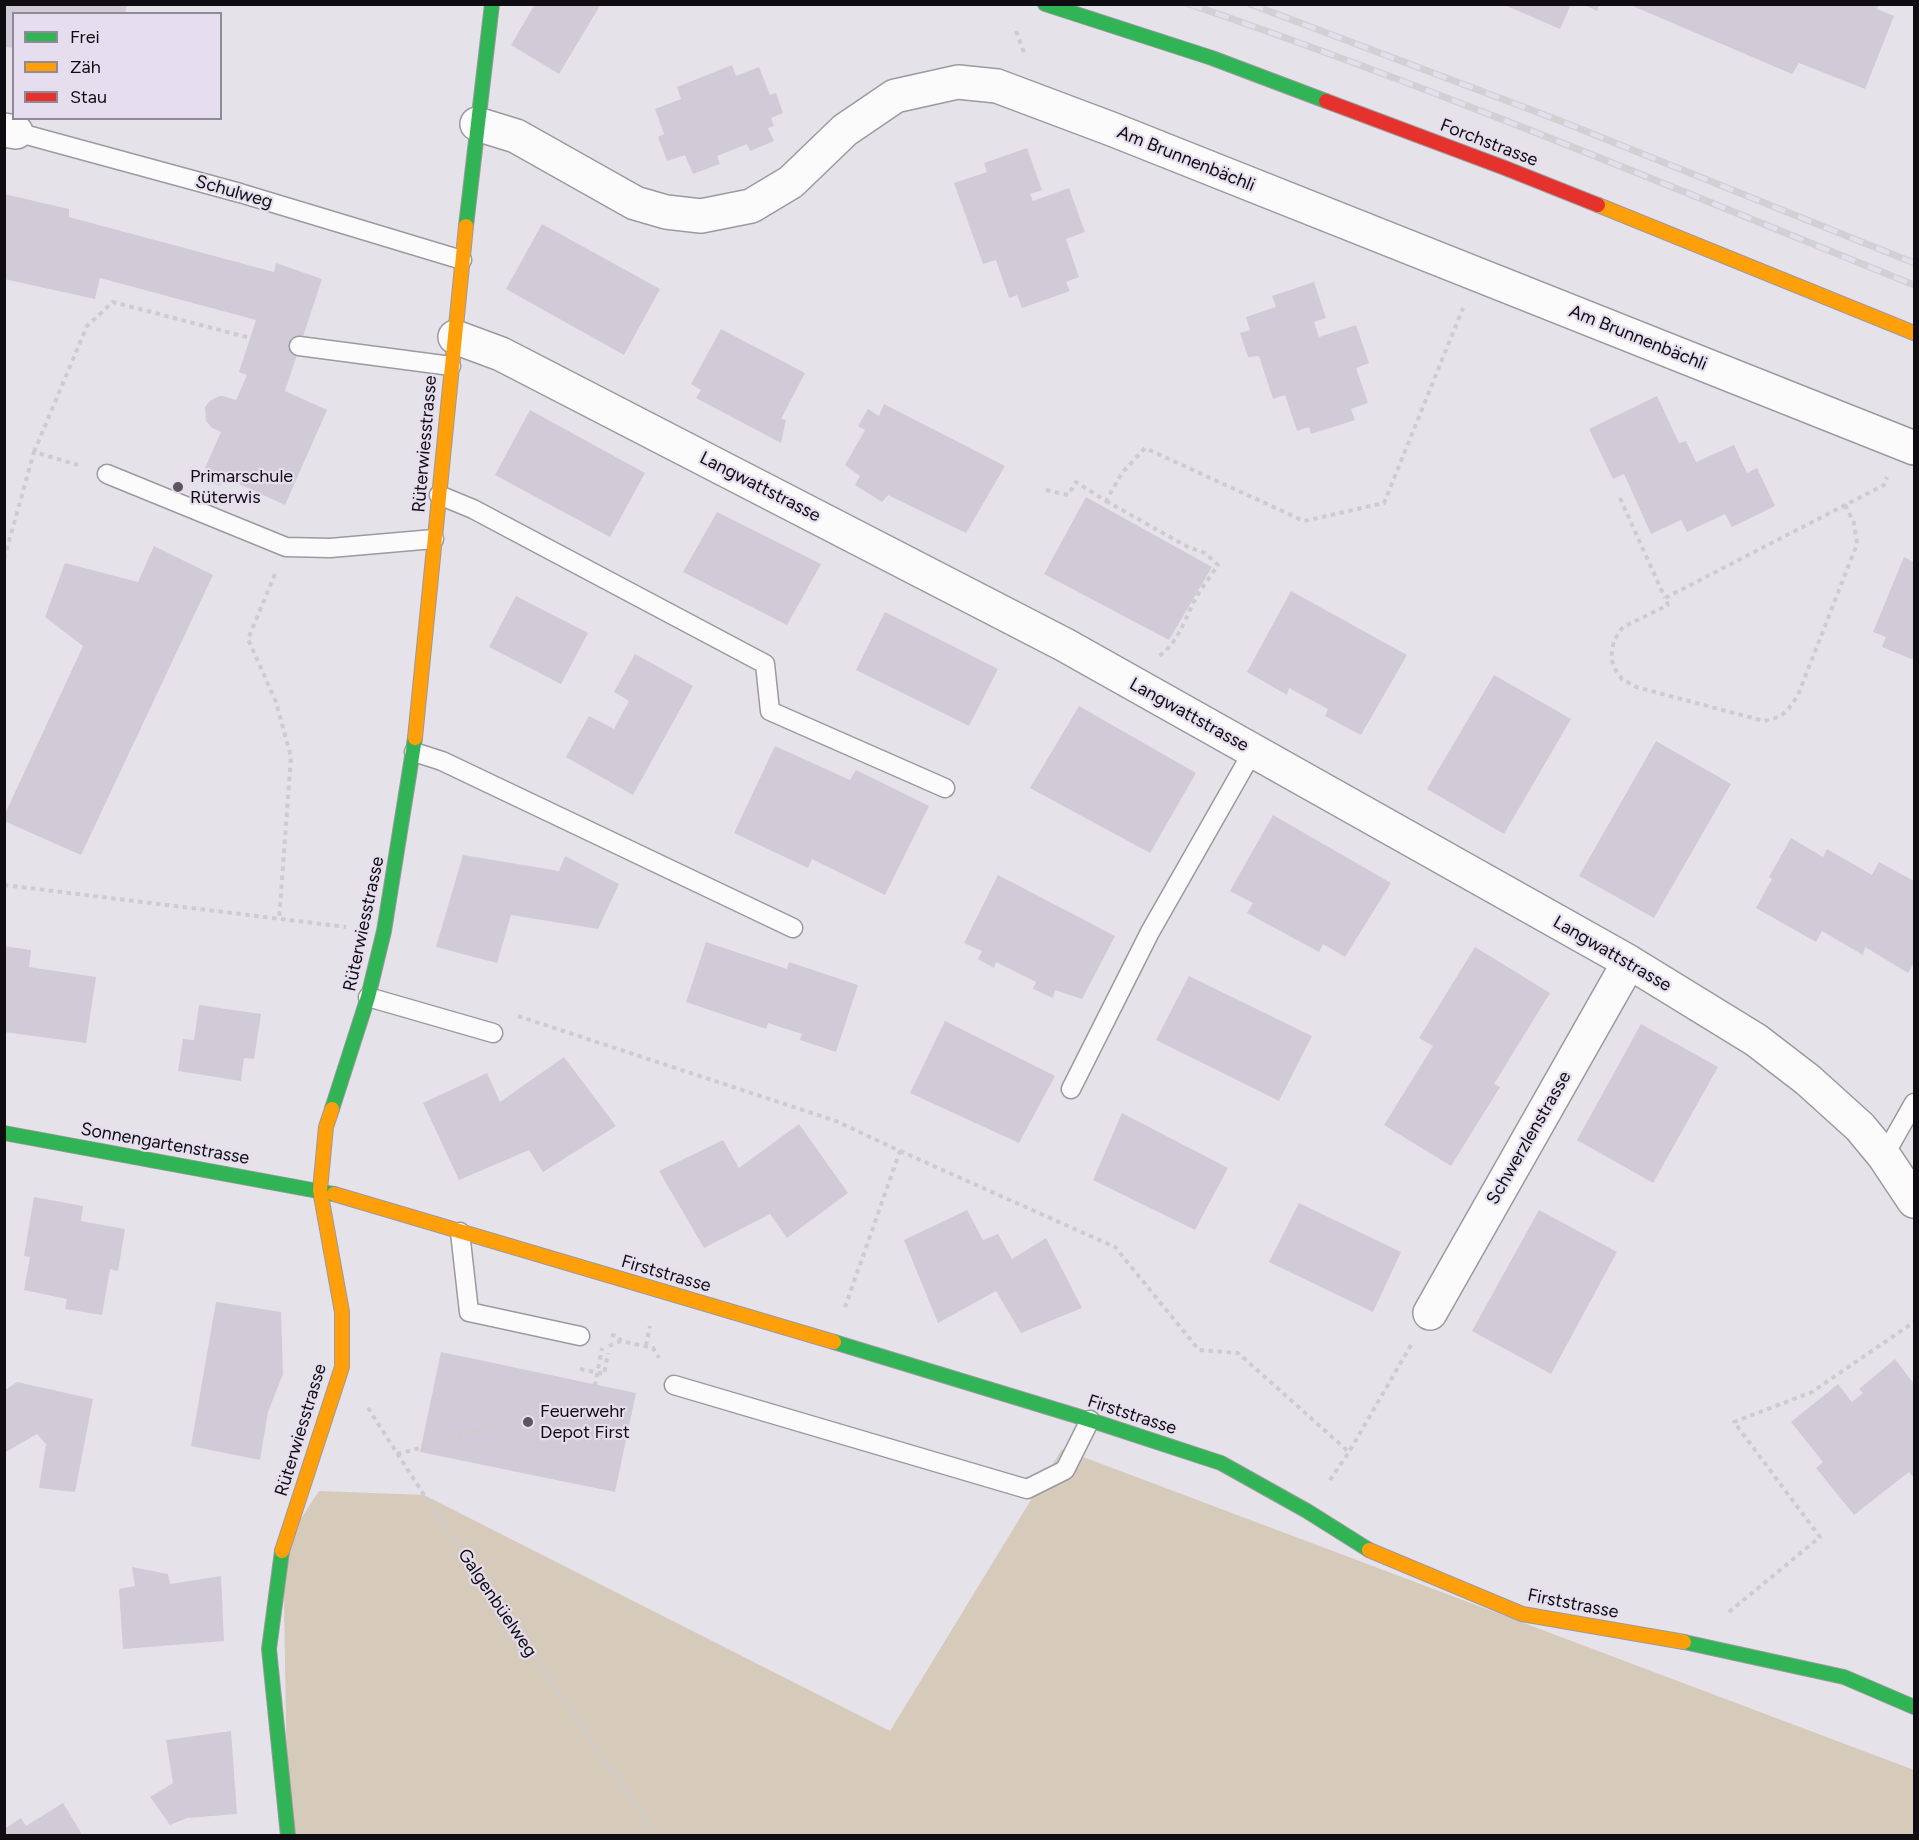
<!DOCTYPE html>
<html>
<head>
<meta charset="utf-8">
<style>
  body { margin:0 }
  #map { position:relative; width:1919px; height:1840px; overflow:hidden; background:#e6e2ea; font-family:Figtree,sans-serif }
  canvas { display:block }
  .frame { position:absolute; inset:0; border:6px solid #0f0d12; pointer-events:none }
  .legend { position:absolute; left:12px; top:12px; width:210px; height:108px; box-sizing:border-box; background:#e6deee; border:2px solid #908a96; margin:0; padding:8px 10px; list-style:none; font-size:18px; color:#0f0d12 }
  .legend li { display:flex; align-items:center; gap:12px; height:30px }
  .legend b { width:30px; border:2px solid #908a96 }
</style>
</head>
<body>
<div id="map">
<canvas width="1919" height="1840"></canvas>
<div class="frame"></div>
<ul class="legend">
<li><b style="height:8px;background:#30b455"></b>Frei</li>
<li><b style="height:8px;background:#ff9f0a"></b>Zäh</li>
<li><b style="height:8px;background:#e5322d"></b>Stau</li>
</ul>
</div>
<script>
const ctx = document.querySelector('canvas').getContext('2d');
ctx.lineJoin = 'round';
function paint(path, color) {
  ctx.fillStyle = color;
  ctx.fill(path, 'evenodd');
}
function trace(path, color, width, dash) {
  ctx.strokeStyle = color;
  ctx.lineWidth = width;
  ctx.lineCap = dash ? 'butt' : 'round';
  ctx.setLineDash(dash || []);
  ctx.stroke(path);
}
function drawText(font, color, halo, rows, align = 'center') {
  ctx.font = font + ' Figtree,sans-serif';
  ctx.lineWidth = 4.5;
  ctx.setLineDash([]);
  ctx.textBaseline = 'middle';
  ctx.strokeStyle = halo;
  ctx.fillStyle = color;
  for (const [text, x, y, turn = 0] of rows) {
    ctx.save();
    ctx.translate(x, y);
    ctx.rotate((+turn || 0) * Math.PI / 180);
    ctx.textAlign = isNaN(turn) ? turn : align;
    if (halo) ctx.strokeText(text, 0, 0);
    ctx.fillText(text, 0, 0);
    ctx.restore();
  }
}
const green = new Path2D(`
  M1062,1449L1914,1770V1835H288L283,1546L319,1491L424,1495L890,1731Z`);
const building = new Path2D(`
  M4,4H127L125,14H14V48L4,47Z
  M535,4H601L559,74L511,45Z
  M1502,4H1571L1560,29Z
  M1582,4H1599L1597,11Z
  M1628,4H1879L1877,9L1894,16L1865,89L1799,63L1792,74Z
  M732,65L736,76L759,67L770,95L776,93L783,113L771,118L774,126L768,128L774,141L750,151L747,144L717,156L720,164L693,174L685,155L667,161L658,137L664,134L655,109L681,99L677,87Z
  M1027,148L1042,190L1030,194L1033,201L1069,188L1085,232L1066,239L1079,277L1066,282L1070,291L1022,308L1017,295L1009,298L996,260L983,264L954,183L987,172L984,163Z
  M4,194L69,209V217L274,272L276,263L322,279L285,391L327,410L285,505L224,477L220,486L204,479L208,470L205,468L221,432L212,428L206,421L205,407L210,401L219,396H223L236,400L247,375L239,372L256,320L100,278L95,299L4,279Z
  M542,224L660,289L624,355L506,289Z
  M1314,282L1326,318L1314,322L1319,337L1356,325L1369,363L1356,368L1368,403L1351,409L1355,420L1311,434L1309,427L1297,431L1285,395L1273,399L1259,356L1248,357L1240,333L1250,330L1246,317L1276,307L1272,296Z
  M721,329L805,373L781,419L786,420L781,443L696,398L701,390L691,384Z
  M1657,396L1679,443L1686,441L1696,462L1734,445L1747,473L1757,468L1775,506L1732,527L1725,514L1687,532L1681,520L1651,534L1624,474L1613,479L1589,429Z
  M884,404L1005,466L966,533L888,495L882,502L855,485L860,476L845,465L865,430L858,426L868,409L879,416Z
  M530,410L645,473L610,537L495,475Z
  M1086,497L1212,567L1169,640L1044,574Z
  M717,512L821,564L787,625L683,572Z
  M154,546L213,575L81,855L4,821V816L83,646L45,617L65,563L138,582Z
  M1904,557L1914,562V660L1882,647L1886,637L1873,632Z
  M1291,591L1407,655L1361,735L1325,716L1328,709L1289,688L1287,695L1247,672Z
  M516,596L588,633L561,684L489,647Z
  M885,612L998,669L969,726L856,670Z
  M635,654L693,686L633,795L566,757L589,716L614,729L629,701L614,692Z
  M1494,675L1571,719L1504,834L1427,789Z
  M1079,706L1196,773L1150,853L1030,788Z
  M1656,741L1731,784L1654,918L1579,876Z
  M775,746L850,780L856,770L929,806L885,895L812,859L808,868L734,833Z
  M1273,815L1391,883L1345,957L1323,944L1319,952L1247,913L1253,903L1230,891Z
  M1791,838L1823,857L1827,849L1872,875L1879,862L1914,881V963L1908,973L1865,947L1863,955L1822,931L1816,942L1756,908L1772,879L1769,877Z
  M463,855L559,871L565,856L619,884L598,929L511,915L497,963L436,947Z
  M998,875L1115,936L1082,999L1055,990L1053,998L1033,989L1036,982L996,962L994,968L978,959L982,951L964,943Z
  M706,942L787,969L789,962L858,985L836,1052L800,1040L802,1034L768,1023L766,1029L686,1002Z
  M4,946L31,950L29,967L96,977L86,1043L4,1032Z
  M1475,947L1550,993L1494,1084L1500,1087L1451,1166L1384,1125L1433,1046L1419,1038Z
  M1189,976L1312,1036L1279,1101L1156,1040Z
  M199,1005L261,1014L254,1059L244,1058L241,1081L178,1071L183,1039L194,1040Z
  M945,1021L1055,1076L1019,1143L910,1093Z
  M1641,1024L1718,1067L1653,1183L1577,1140Z
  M564,1057L616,1126L543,1172L529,1150L459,1180L423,1103L487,1073L500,1102Z
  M1122,1113L1228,1168L1195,1230L1093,1180Z
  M799,1124L848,1193L787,1238L770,1214L704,1248L659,1171L723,1140L739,1168Z
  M34,1197L83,1206L81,1221L125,1229L118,1271L110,1269L102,1315L65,1309L67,1299L24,1290L30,1257L24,1256Z
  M1299,1203L1401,1252L1373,1312L1269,1262Z
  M967,1210L983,1240L998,1234L1012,1259L1046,1238L1082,1308L1021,1333L996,1291L938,1323L904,1240Z
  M1539,1210L1617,1252L1551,1374L1472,1331Z
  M216,1302L281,1312L283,1374L268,1412L260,1460L191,1446Z
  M441,1352L636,1393L615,1492L420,1452Z
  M1895,1359L1914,1384V1478L1909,1472L1854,1515L1816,1468L1823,1462L1791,1422L1838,1384L1852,1402L1863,1393L1859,1389Z
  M17,1382L93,1399L75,1492L39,1488L46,1444L37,1434L4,1453V1391Z
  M132,1567L168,1574L170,1584L221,1576L224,1641L123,1649L119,1589L135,1586Z
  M231,1731L237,1814L187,1818L170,1825L150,1797L173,1783L166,1740Z
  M63,1803L83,1836H4V1829L21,1818L26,1826Z`);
const path = new Path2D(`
  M1016,31L1025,55
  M34,452L87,326L113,302L250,338
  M1046,490L1068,495L1076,482L1106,501L1122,473L1145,448L1304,521L1384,503L1463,308
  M1620,498L1665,598
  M1106,501L1188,547L1205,553L1218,565C1211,576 1203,586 1197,596C1185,617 1180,641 1159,656
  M1845,505L1854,523L1857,544L1798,695C1787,712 1784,717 1764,721L1636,687L1622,679L1615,669L1611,658L1614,640L1623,627L1668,605L1665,598L1884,485L1887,477
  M4,559L34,452L78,465
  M275,574L248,639L276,702L291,757L279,920
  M4,885L346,927
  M518,1016L836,1121L900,1151L845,1307
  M900,1151L1115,1247L1199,1350L1238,1353L1349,1452
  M611,1335L618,1336L621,1341
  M609,1346L621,1341L653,1348L659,1358
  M646,1346L650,1326
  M580,1369L604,1374L608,1353
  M368,1408L424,1495L656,1836
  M397,1454L432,1445L527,1414L585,1424L593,1395
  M1330,1480L1349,1452L1411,1345
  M1729,1612L1820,1537L1734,1422L1812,1392L1914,1322`);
const lane = new Path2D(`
  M16,132L240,193L462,260
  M299,346L451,366
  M107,474L286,547L330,548L434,539
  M439,495L473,509L765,664L770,711L945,788
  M414,752L442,761L793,928
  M368,997L493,1033
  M1071,1089L1150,932L1253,751
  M1884,1156L1914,1103
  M460,1232L469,1312L580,1336
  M674,1385L1027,1489L1065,1470L1090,1420`);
const street = new Path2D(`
  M477,124L516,136L635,203L666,212L701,216L751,206L791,182L845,130L895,96L958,82L997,86L1114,130L1914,448
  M4,130L16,132
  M455,337L501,354L1065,645L1629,962L1756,1040L1808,1080L1860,1127L1884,1156L1914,1201
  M1430,1313L1629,962`);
const fast = new Path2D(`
  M1045,4L1212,58L1326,101
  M466,226L492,4
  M332,1109L368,997L384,931L415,738
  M4,1133L334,1194
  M834,1342L1090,1420L1221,1463L1307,1511L1369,1550
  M282,1551L269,1649L288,1836
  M1684,1642L1844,1677L1914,1707`);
const slow = new Path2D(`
  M1598,205L1914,333
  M415,738L466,226
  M334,1194L834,1342
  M1369,1550L1522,1614L1684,1642
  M282,1551L342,1367V1312L320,1190L326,1127L332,1109`);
const jam = new Path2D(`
  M1326,101L1505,168L1598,205`);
const rail = new Path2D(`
  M1189,4C1435,88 1674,188 1914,285
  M1250,4L1558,120L1914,263`);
const pathBridge = new Path2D(`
  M593,1395L602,1348`);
const markers = [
  [178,487,6,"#5a585e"],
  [528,1422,6,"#5a585e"]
];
const streetNames = [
  ["Forchstrasse",1489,143,21],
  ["Am Brunnenbächli",1186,159,22],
  ["Schulweg",234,192,16],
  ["Am Brunnenbächli",1638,338,22],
  ["Rüterwiesstrasse",425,444,-85],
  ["Langwattstrasse",760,487,27],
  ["Langwattstrasse",1189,715,29],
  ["Rüterwiesstrasse",364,924,-78],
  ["Langwattstrasse",1612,954,30],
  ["Schwerzlenstrasse",1529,1138,-60],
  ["Sonnengartenstrasse",165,1144,10],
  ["Firststrasse",666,1274,16],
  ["Firststrasse",1132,1415,18],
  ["Rüterwiesstrasse",301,1430,-73],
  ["Galgenbüelweg",497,1603,56],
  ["Firststrasse",1573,1604,11]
];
const poiNames = [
  ["Primarschule",190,477],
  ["Rüterwis",190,498],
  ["Feuerwehr",540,1412],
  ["Depot First",540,1433]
];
paint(green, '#d6cabb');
paint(building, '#d1cbd7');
trace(lane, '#9c999f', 21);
trace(street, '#9c999f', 36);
trace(fast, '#9c999f', 16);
trace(slow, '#9c999f', 16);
trace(jam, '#9c999f', 16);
trace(path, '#cdcccf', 4, [4.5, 4.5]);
trace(lane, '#fbfbfc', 18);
trace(street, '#fbfbfc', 33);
trace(fast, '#30b455', 14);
trace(slow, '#ff9f0a', 14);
trace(jam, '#e5322d', 14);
trace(rail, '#d1d0d2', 7);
trace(rail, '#e6deee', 4.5, [14]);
trace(pathBridge, '#cdcccf', 4, [4.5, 4.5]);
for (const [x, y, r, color] of markers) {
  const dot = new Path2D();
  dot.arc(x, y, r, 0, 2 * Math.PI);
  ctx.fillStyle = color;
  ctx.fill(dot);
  trace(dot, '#e6deee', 2);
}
drawText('18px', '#0f0d12', '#e6deee', streetNames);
drawText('18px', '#0f0d12', '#e6deee', poiNames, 'left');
</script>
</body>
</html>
